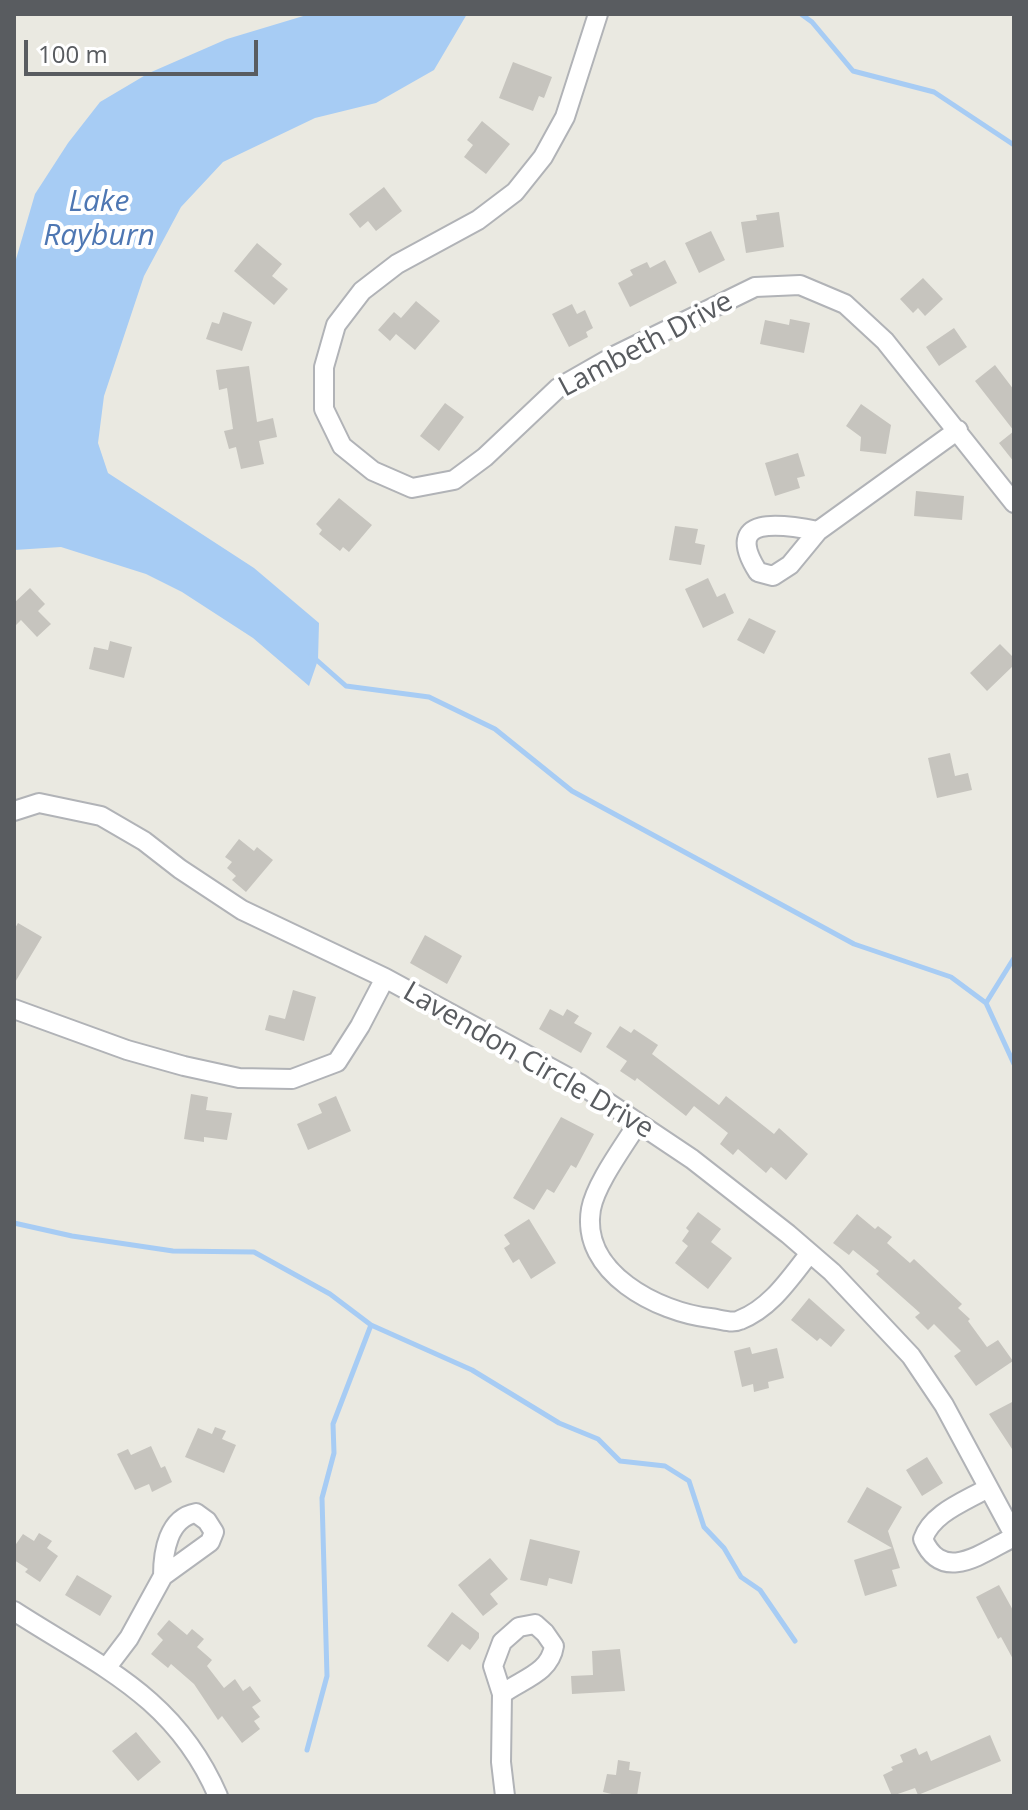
<!DOCTYPE html>
<html>
<head>
<meta charset="utf-8">
<style>
  body { margin:0 }
  #map { position:relative; width:1028px; height:1810px; overflow:hidden; background:#eae9e1; font-family:"Open Sans",sans-serif }
  canvas { display:block }
  .frame { position:absolute; inset:0; border:16px solid #595c60; pointer-events:none }
  .scale { position:absolute; left:24px; top:40px; width:234px; height:36px; box-sizing:border-box; border:4px solid #595c60; border-top:0; padding-left:10px; font-size:24px; line-height:28px; white-space:nowrap; color:#595c60; -webkit-text-stroke:6px #fff; paint-order:stroke }
</style>
</head>
<body>
<div id="map">
<canvas width="1028" height="1810"></canvas>
<div class="frame"></div>
<div class="scale">100 m</div>
</div>
<script>
const ctx = document.querySelector('canvas').getContext('2d');
ctx.lineJoin = 'round';
function paint(path, color) {
  ctx.fillStyle = color;
  ctx.fill(path, 'evenodd');
}
function trace(path, color, width, dash) {
  ctx.strokeStyle = color;
  ctx.lineWidth = width;
  ctx.lineCap = dash ? 'butt' : 'round';
  ctx.setLineDash(dash || []);
  ctx.stroke(path);
}
function drawText(font, color, halo, rows, align = 'center') {
  ctx.font = font + ' "Open Sans",sans-serif';
  ctx.lineWidth = 8;
  ctx.setLineDash([]);
  ctx.textBaseline = 'middle';
  ctx.strokeStyle = halo;
  ctx.fillStyle = color;
  for (const [text, x, y, turn = 0] of rows) {
    ctx.save();
    ctx.translate(x, y);
    ctx.rotate((+turn || 0) * Math.PI / 180);
    ctx.textAlign = isNaN(turn) ? turn : align;
    if (halo) ctx.strokeText(text, 0, 0);
    ctx.fillText(text, 0, 0);
    ctx.restore();
  }
}
const water = new Path2D(`
  M310,14H467L434,70L376,103L315,118L223,162L181,207L144,276L104,396L98,443L108,473L254,568L319,623L318,660L309,686L253,638L182,592L146,574L61,547L14,550V266L35,194L68,143L100,102L149,73L227,39Z`);
const stream = new Path2D(`
  M801,14L812,22L853,71L934,92L1014,145
  M312,656L346,686L429,697L495,729L572,791L854,944L951,977L986,1003L1014,1064
  M986,1003L1014,958
  M14,1223L72,1236L173,1251L254,1252L330,1294L371,1325L472,1370L559,1423L598,1439L620,1461L665,1466L689,1481L704,1527L724,1548L741,1577L760,1590L795,1641
  M307,1750L327,1676L322,1498L334,1453L333,1424L371,1325`);
const building = new Path2D(`
  M513,62L552,77L544,98L539,96L533,111L499,98Z
  M482,121L510,144L486,174L464,157L473,145L467,140Z
  M384,187L402,211L376,231L368,221L360,228L349,214Z
  M779,212L784,247L746,253L741,222L757,220L756,215Z
  M711,231L725,260L699,273L685,243Z
  M257,243L282,264L272,276L288,289L274,305L234,271Z
  M665,260L677,283L630,307L618,283L633,275L630,270L647,262L650,268Z
  M923,278L943,299L925,316L918,308L913,313L900,299Z
  M416,301L440,321L415,350L396,334L390,341L378,330L394,312L401,318Z
  M572,304L577,314L585,310L593,328L586,332L588,337L569,347L552,314Z
  M223,312L252,322L242,351L206,339L212,322L219,324Z
  M790,319L810,323L804,353L760,344L765,320L789,325Z
  M954,328L967,347L939,366L926,347Z
  M995,365L1014,390V462L999,443L1014,431L975,381Z
  M249,366L257,422L273,418L277,437L259,441L264,464L241,469L236,447L229,449L224,431L233,429L227,388L219,390L216,370Z
  M445,403L464,417L439,451L420,436Z
  M861,404L891,425L886,454L860,451L861,437L846,426Z
  M798,453L805,476L797,478L800,488L775,496L765,463Z
  M916,491L964,496L962,520L914,516Z
  M339,498L372,525L349,552L343,547L340,551L319,534L322,530L316,524Z
  M675,526L698,529L695,543L705,545L701,565L669,560Z
  M708,578L717,597L725,593L734,613L703,628L685,589Z
  M30,588L45,604L38,611L51,624L37,637L21,620L14,627V603Z
  M749,618L776,631L764,654L737,640Z
  M110,641L132,647L124,678L89,669L94,647L108,650Z
  M1000,644L1014,658V665L987,691L970,673Z
  M950,753L955,776L968,773L972,790L937,798L928,758Z
  M239,839L254,851L257,847L273,860L246,892L232,880L236,876L227,868L232,862L225,857Z
  M18,923L42,937L14,984V930Z
  M425,935L462,956L447,984L410,963Z
  M293,990L316,997L304,1041L265,1030L269,1015L285,1019Z
  M550,1009L563,1016L567,1009L579,1016L574,1023L592,1033L581,1053L539,1029Z
  M620,1026L631,1033L634,1029L658,1045L652,1054L719,1105L726,1096L774,1134L779,1128L808,1154L786,1180L771,1167L766,1173L738,1149L733,1155L720,1144L728,1133L694,1106L686,1116L637,1078L635,1081L620,1071L627,1061L606,1047Z
  M191,1094L208,1097L206,1110L232,1113L227,1140L204,1137V1142L184,1139Z
  M336,1096L351,1131L308,1150L297,1124L322,1113L318,1104Z
  M561,1117L594,1134L576,1168L571,1165L554,1193L547,1189L534,1210L513,1198Z
  M698,1212L721,1229L711,1242L732,1258L708,1289L675,1263L688,1246L682,1241L689,1231L686,1228Z
  M857,1214L875,1229L878,1226L892,1237L887,1243L910,1263L914,1259L962,1304L958,1308L970,1319L968,1321L987,1347L998,1340L1013,1361L976,1386L954,1356L961,1351L934,1324L928,1330L915,1317L920,1313L876,1274L879,1271L853,1250L849,1255L833,1243Z
  M529,1219L556,1263L531,1279L519,1259L513,1263L504,1248L510,1244L504,1235Z
  M809,1298L845,1330L831,1347L820,1338L817,1341L791,1320Z
  M750,1347L752,1354L777,1348L784,1378L768,1382L769,1388L754,1392L753,1384L742,1387L734,1351Z
  M1014,1401V1452L989,1414Z
  M215,1427L226,1431L222,1439L236,1445L224,1473L185,1457L198,1428L212,1434Z
  M151,1446L161,1468L165,1466L172,1482L152,1492L149,1484L135,1490L117,1454L128,1449L131,1455Z
  M927,1457L943,1483L922,1496L906,1470Z
  M867,1487L902,1507L888,1531L900,1568L892,1570L897,1586L865,1596L854,1560L892,1548L847,1522Z
  M39,1533L52,1541L47,1548L58,1556L40,1582L25,1572L28,1569L14,1560V1547L23,1534L34,1541Z
  M530,1539L580,1551L572,1584L549,1578L547,1586L520,1580Z
  M490,1558L508,1579L490,1594L498,1604L483,1616L458,1585Z
  M77,1575L112,1596L100,1616L65,1595Z
  M999,1585L1014,1612V1661L1001,1637L998,1639L976,1597Z
  M452,1612L479,1633V1638L470,1650L462,1644L448,1662L427,1646Z
  M169,1620L187,1635L192,1629L204,1639L197,1647L212,1660L207,1666L224,1688L235,1679L243,1691L250,1686L261,1701L252,1707L260,1717L254,1721L260,1729L242,1743L222,1716L218,1720L194,1684L171,1664L168,1668L151,1654L163,1640L157,1634Z
  M620,1649L625,1691L572,1694L571,1676L593,1675L592,1651Z
  M136,1732L161,1762L138,1781L112,1751Z
  M990,1735L1001,1761L918,1795L915,1788L892,1796L883,1775L893,1770L891,1767L903,1762L900,1755L916,1748L919,1755L927,1751L931,1761Z
  M618,1760L630,1762L629,1770L641,1772L637,1796H620L603,1792L607,1774L616,1775Z`);
const street = new Path2D(`
  M598,14L565,117L543,157L515,192L478,220L397,264L362,291L336,325L324,367V409L342,446L373,471L412,488L454,480L485,457L558,388L614,356L755,287L800,285L845,304L885,341L1014,503
  M818,531L790,565L773,576L758,572C721,514 783,524 818,531L958,430
  M14,811L39,803L101,816L144,841L180,869L242,910L385,978L580,1084L692,1159L788,1234L832,1272L911,1356L944,1405L1014,1535
  M14,1009L127,1050L184,1066L239,1078L292,1079L337,1062L360,1026L385,978
  M638,1123C624,1146 596,1183 591,1209C580,1273 658,1312 710,1318C719,1319 732,1324 740,1320C771,1308 790,1278 810,1253
  M988,1488C964,1502 932,1513 923,1539C943,1585 983,1552 1014,1537
  M14,1611C99,1666 175,1696 218,1796
  M107,1667L129,1638L163,1576L210,1542L214,1532L207,1521L196,1513C168,1518 163,1552 163,1576
  M502,1694C522,1679 550,1673 554,1646L545,1633L535,1624L519,1627L502,1642L493,1666L502,1694L501,1762L505,1796`);
const streetNames = [
  ["Lambeth Drive",646,345,-28],
  ["Lavendon Circle Drive",528,1061,30]
];
const waterNames = [
  ["Lake",99,202],
  ["Rayburn",99,236]
];
paint(water, '#a7ccf4');
trace(stream, '#a7ccf4', 5);
paint(building, '#c6c4be');
trace(street, '#b1b3b7', 22);
trace(street, '#fff', 18);
drawText('28px', '#595c60', '#fff', streetNames);
drawText('italic 30px', '#4e77b3', '#fff', waterNames);
</script>
</body>
</html>
